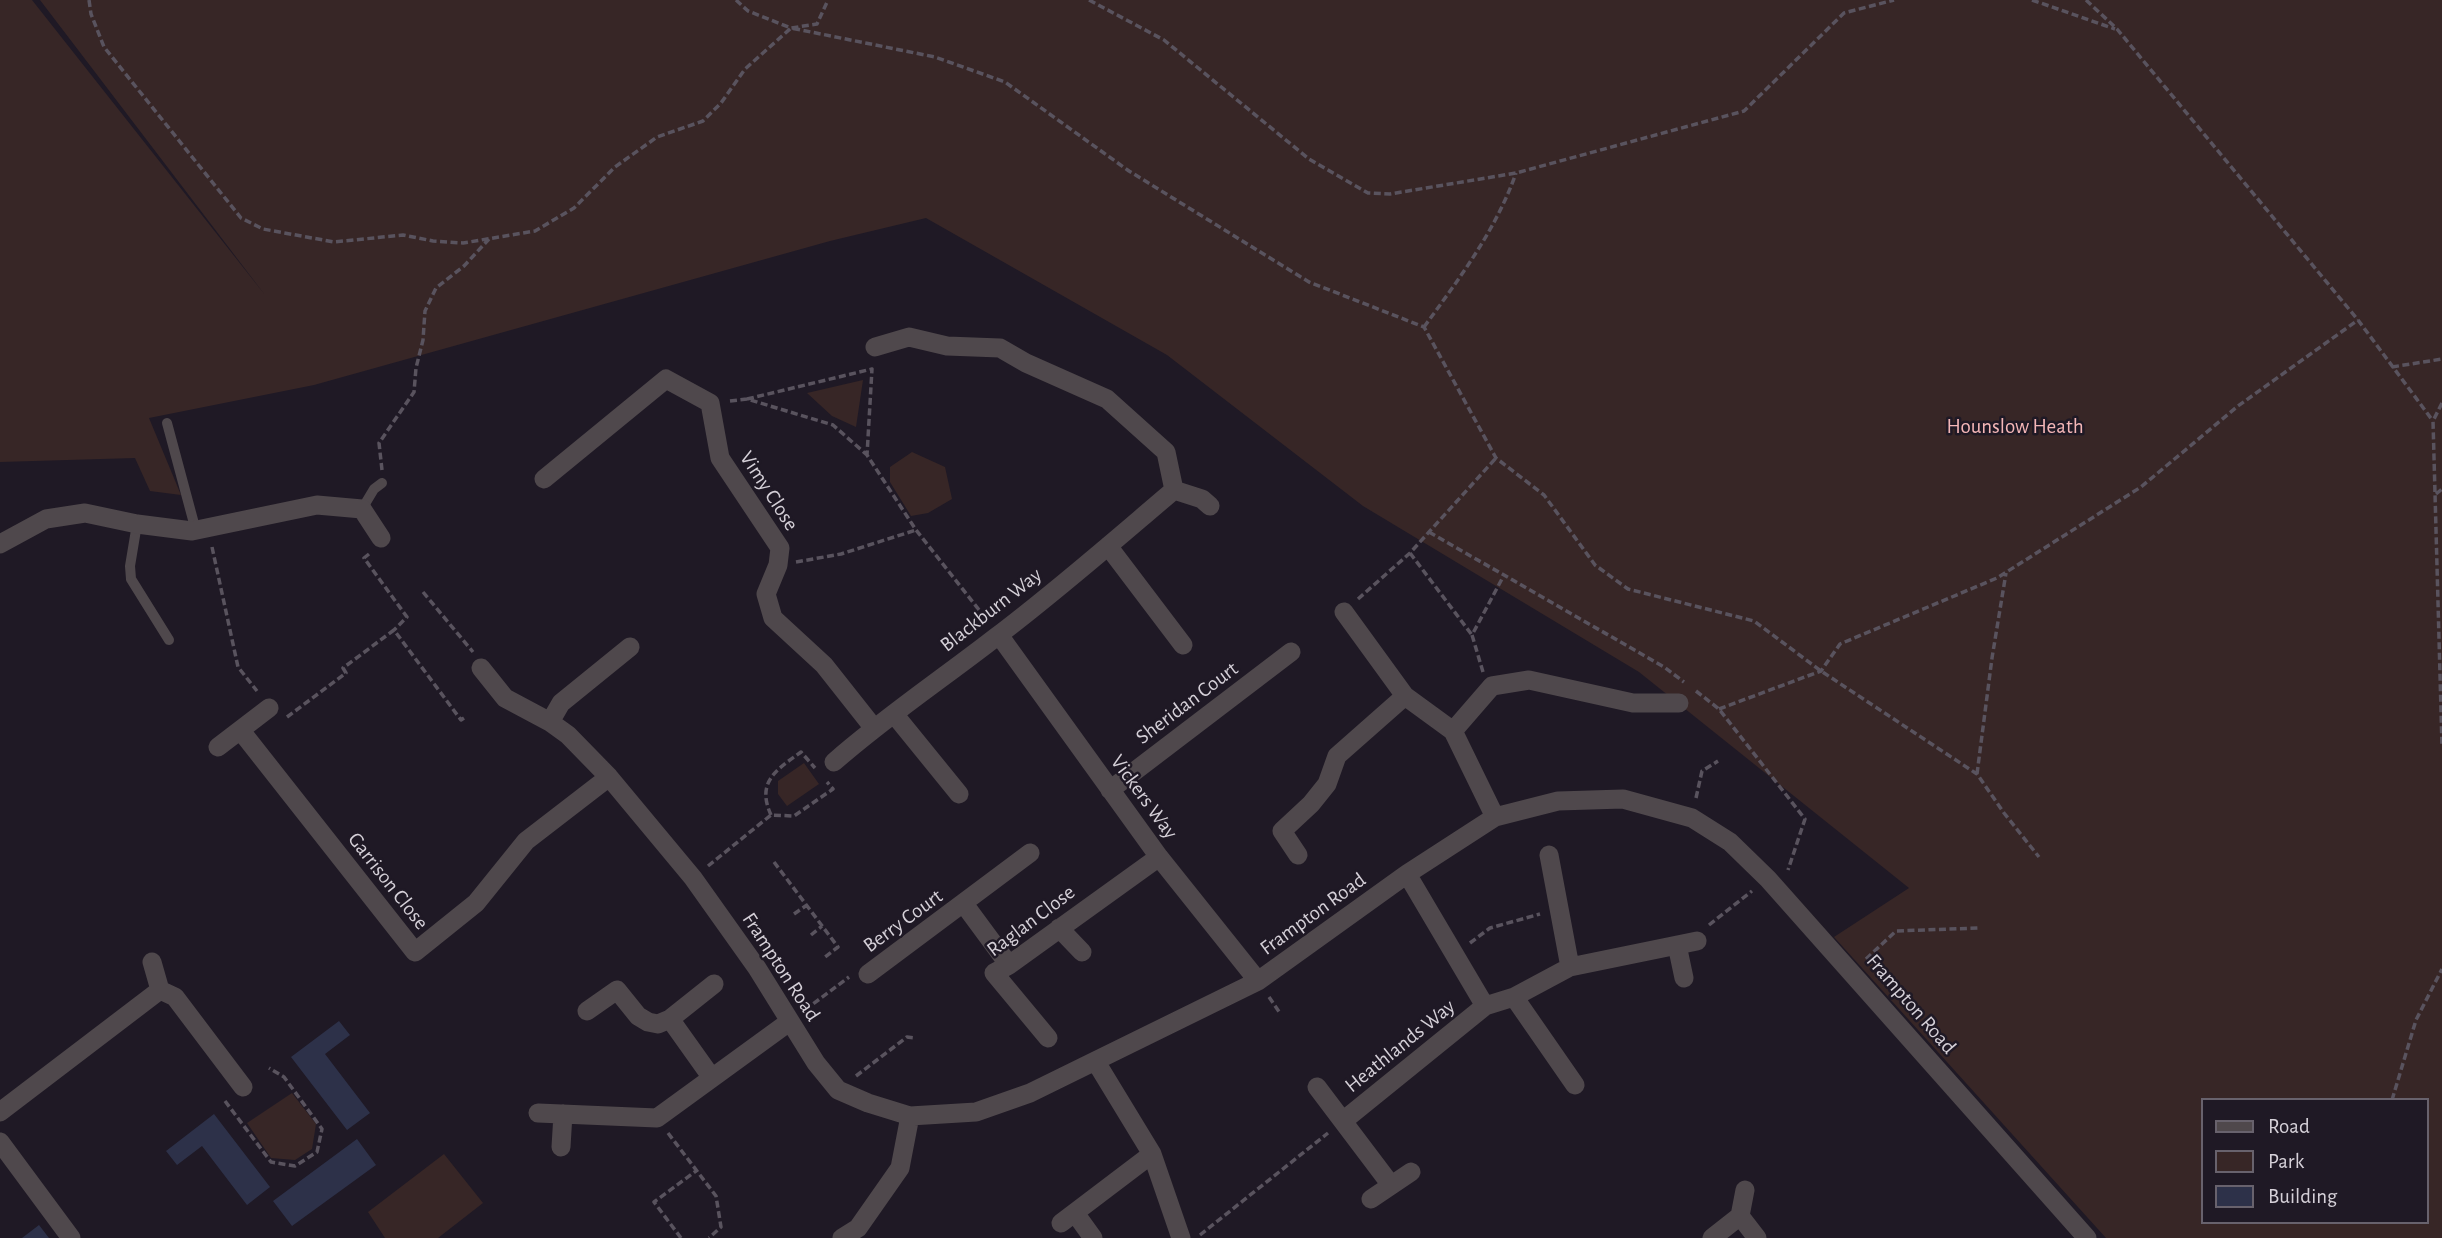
<!DOCTYPE html>
<html>
<head>
<meta charset="utf-8">
<style>
  body { margin:0 }
  #map { position:relative; width:2442px; height:1238px; overflow:hidden; background:#1f1925; font-family:"Alegreya Sans",sans-serif }
  canvas { display:block }
  .legend { position:absolute; left:2201px; top:1098px; width:228px; height:126px; box-sizing:border-box; background:#1f1925; border:2px solid #68626d; margin:0; padding:9px 12px; list-style:none; font-size:21px; color:#d5d0d8 }
  .legend li { display:flex; align-items:center; gap:14px; height:35px }
  .legend b { width:35px; border:2px solid #68626d }
</style>
</head>
<body>
<div id="map">
<canvas width="2442" height="1238"></canvas>
<ul class="legend">
<li><b style="height:9px;background:#4f484c"></b>Road</li>
<li><b style="height:19px;background:#372626"></b>Park</li>
<li><b style="height:19px;background:#2d3149"></b>Building</li>
</ul>
</div>
<script>
const ctx = document.querySelector('canvas').getContext('2d');
ctx.lineJoin = 'round';
function paint(path, color) {
  ctx.fillStyle = color;
  ctx.fill(path, 'evenodd');
}
function trace(path, color, width, dash) {
  ctx.strokeStyle = color;
  ctx.lineWidth = width;
  ctx.lineCap = dash ? 'butt' : 'round';
  ctx.setLineDash(dash || []);
  ctx.stroke(path);
}
function drawText(font, color, halo, rows, align = 'center') {
  ctx.font = font + ' "Alegreya Sans",sans-serif';
  ctx.lineWidth = 5;
  ctx.setLineDash([]);
  ctx.textBaseline = 'middle';
  ctx.strokeStyle = halo;
  ctx.fillStyle = color;
  for (const [text, x, y, turn = 0] of rows) {
    ctx.save();
    ctx.translate(x, y);
    ctx.rotate((+turn || 0) * Math.PI / 180);
    ctx.textAlign = isNaN(turn) ? turn : align;
    if (halo) ctx.strokeText(text, 0, 0);
    ctx.fillText(text, 0, 0);
    ctx.restore();
  }
}
const green = new Path2D(`
  M0,0H32L265,295L40,0H2442V1238H2106L1834,937L1909,888L1639,672L1363,506L1167,355L926,218L830,241L314,385L149,418L181,495L150,491L135,458L0,462ZM2202,1100H2426V1222H2202Z
  M863,380L856,427L832,416L807,393Z
  M912,452L945,467L952,499L928,513L911,516L890,482V467Z
  M804,763L819,784L787,806L778,794V781Z
  M292,1093L316,1124L312,1149L295,1160L271,1158L247,1123Z
  M444,1154L483,1203L438,1238H385L368,1212Z`);
const building = new Path2D(`
  M339,1021L350,1035L325,1054L370,1113L347,1130L291,1057Z
  M214,1114L270,1187L247,1205L202,1146L177,1165L166,1151Z
  M357,1139L376,1165L292,1226L273,1201Z
  M39,1225L49,1238H22Z`);
const path = new Path2D(`
  M89,0L91,14L104,47L241,218L263,229L334,242L403,235L433,241L463,243L535,231L574,208L615,167L657,137L703,121L721,103L745,69L791,28L935,57L1005,82L1129,171L1309,282L1424,327L1496,458L1544,495L1595,565L1628,589L1754,621L1821,671L1977,774L2004,813L2039,857
  M736,0L748,11L791,28L817,24L828,0
  M1089,0L1164,40L1309,159L1368,193L1390,194L1516,173L1744,111L1844,13L1894,0
  M2032,0L2115,29
  M2086,0L2117,29L2358,320L2433,421
  M1424,327C1459,279 1496,230 1516,173
  M2392,367L2442,359
  M747,399L872,369L867,455L916,530L987,620
  M730,401L747,399L833,425L867,455
  M2442,403L2433,421L2442,747
  M382,470L379,443L414,392L416,368L423,340L425,311L436,288L464,266L489,239
  M2436,494L2442,489
  M1429,532L1664,667L1684,682
  M212,547L238,667L257,691
  M1410,553L1472,635
  M369,554L364,558L407,617L394,630
  M796,562L841,554L916,530
  M423,592L473,652
  M1358,599L1410,553L1496,458
  M1483,672L1472,635L1503,577
  M1696,691L1719,709L1805,819L1788,870
  M1719,709L1821,671L1840,644L1997,578L2141,487L2238,406L2358,320
  M287,717L346,673L343,668L394,630L461,720L464,718
  M1977,774L1992,658L2006,573
  M1696,798L1702,771L1718,761
  M771,815C756,782 776,770 801,752L815,768
  M774,862L838,947L825,957
  M708,866L771,815L794,816L833,789L827,782
  M794,914L807,905
  M1709,925L1752,891
  M811,935L822,926
  M1470,943L1490,928L1540,914
  M1866,959L1896,931L1979,928
  M1269,997L1280,1013
  M805,1010L849,977
  M856,1076L907,1037L916,1038
  M2392,1100L2416,1020L2442,969
  M225,1101L271,1162L295,1166L317,1152L322,1129L284,1077L269,1068
  M668,1133L716,1196L721,1227L709,1238
  M1200,1235L1328,1133
  M681,1238L654,1202L696,1171`);
const service = new Path2D(`
  M167,423L196,531
  M362,509L374,489L382,483
  M137,524L130,566L131,579L169,640`);
const minor = new Path2D(`
  M875,347L909,337L947,346L1000,348L1026,363L1107,399L1166,452L1174,490
  M544,479L666,379L710,403L720,458L780,548L778,565L766,594L773,618L824,665L873,727
  M0,544L46,519L85,513L137,524L192,531L317,505L362,509L381,538
  M1108,546L1183,645
  M1344,612L1405,696L1453,731L1495,817
  M999,635L1159,857L1258,981
  M481,668L505,698L550,722L568,735L609,777L693,878L757,968L816,1063L838,1090L868,1103L910,1116L976,1112L1030,1093L1258,981L1407,874L1495,817L1558,801L1623,799L1692,818L1730,842L1768,879L2087,1238
  M894,714L959,794
  M550,722L561,703L630,647
  M241,731L415,952L476,903L526,841L609,777
  M1453,731L1492,686L1529,680L1633,703H1679
  M218,747L269,708
  M834,762C885,717 942,679 996,637C1057,591 1115,540 1174,490L1202,499L1210,506
  M1110,790L1291,652
  M1298,855L1282,831L1311,804L1327,784L1337,756L1405,696
  M1549,855L1570,967
  M1407,874L1485,1006L1514,997L1570,967L1697,941
  M964,904L1009,965
  M1059,928L1082,952
  M1677,945L1684,978
  M152,962L160,990
  M868,974L1030,853
  M1514,997L1575,1085
  M587,1011L617,990L638,1016L648,1022L658,1024L670,1019L714,984
  M670,1019L712,1078
  M1048,1038L994,973L1009,965L1159,857
  M1096,1062L1152,1154L1181,1238
  M1317,1087L1391,1185
  M0,1112L160,990L175,997L243,1087
  M538,1113L657,1118L789,1022
  M1343,1121L1485,1006
  M0,1142L71,1238
  M561,1147L563,1114
  M1371,1199L1411,1172
  M1075,1213L1093,1238
  M1740,1216L1745,1190
  M1061,1223L1152,1154
  M842,1238L858,1228L900,1168L910,1116
  M1712,1238L1740,1216L1757,1238`);
const parkNames = [
  ["Hounslow Heath",2015,427]
];
const streetNames = [
  ["Vimy Close",769,491,57],
  ["Blackburn Way",991,610,-38],
  ["Sheridan Court",1187,703,-37],
  ["Vickers Way",1144,797,54],
  ["Garrison Close",388,881,52],
  ["Frampton Road",1313,914,-36],
  ["Berry Court",903,921,-36],
  ["Raglan Close",1031,921,-37],
  ["Frampton Road",781,967,57],
  ["Frampton Road",1911,1004,49],
  ["Heathlands Way",1400,1046,-39]
];
paint(green, '#372626');
paint(building, '#2d3149');
trace(path, '#59535e', 3.5, [7, 3.5]);
trace(service, '#4f484c', 10);
trace(minor, '#4f484c', 19);
drawText('21px', '#f4b6b7', '#1f1925', parkNames);
drawText('21px', '#d5d0d8', '#1f1925', streetNames);
</script>
</body>
</html>
